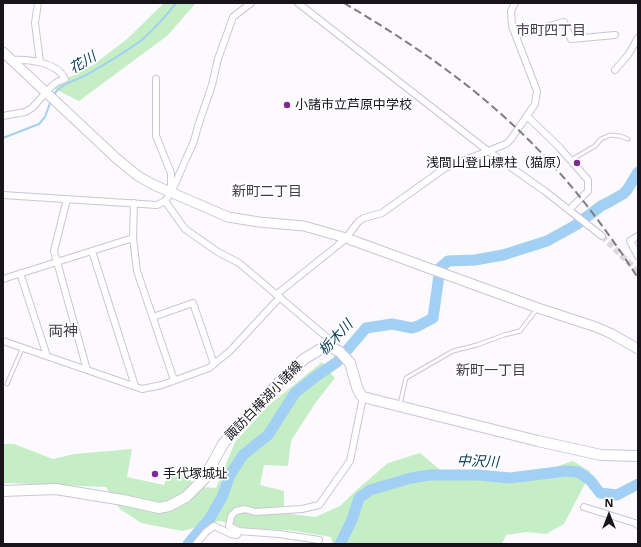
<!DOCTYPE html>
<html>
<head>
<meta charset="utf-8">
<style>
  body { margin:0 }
  #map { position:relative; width:641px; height:547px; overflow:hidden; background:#fcfafe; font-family:"Open Sans",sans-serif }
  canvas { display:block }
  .frame { position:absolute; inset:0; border:4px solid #17141b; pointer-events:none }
  .north { position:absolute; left:589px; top:495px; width:40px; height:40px; -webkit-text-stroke:3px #fff; paint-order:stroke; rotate:0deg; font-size:11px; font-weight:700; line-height:16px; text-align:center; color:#17141b }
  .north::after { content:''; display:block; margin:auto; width:14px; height:18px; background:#17141b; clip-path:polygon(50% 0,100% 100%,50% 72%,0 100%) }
</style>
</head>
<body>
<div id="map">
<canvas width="641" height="547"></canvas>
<div class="frame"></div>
<div class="north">N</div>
</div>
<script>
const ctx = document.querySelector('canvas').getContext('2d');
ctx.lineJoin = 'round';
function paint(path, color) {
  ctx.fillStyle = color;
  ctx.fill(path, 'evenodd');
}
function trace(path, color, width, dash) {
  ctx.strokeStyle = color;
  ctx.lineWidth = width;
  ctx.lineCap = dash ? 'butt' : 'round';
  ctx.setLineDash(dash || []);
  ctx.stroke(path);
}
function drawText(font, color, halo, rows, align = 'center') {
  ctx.font = font + ' "Open Sans","Noto Sans JP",sans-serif';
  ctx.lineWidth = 3.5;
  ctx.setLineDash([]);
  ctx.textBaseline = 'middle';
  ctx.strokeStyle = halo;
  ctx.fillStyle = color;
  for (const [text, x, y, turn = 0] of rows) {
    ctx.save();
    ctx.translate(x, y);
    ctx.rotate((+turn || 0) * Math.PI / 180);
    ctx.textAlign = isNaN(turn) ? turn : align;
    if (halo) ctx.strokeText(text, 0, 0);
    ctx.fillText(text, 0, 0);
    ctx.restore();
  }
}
const green = new Path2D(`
  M164,3H196L167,36L79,101L51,87L93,65L127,39Z
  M322,362L335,378L316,402L291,441L288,466L264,465L260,485L284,491V513L315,517L340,506L361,486L388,463L420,453L450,478L508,482L573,461L591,472L564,524L546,534L527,532L506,535L502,544H333L331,537L288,530L257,529L241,527L220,521L182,531L141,523L120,509L106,487L7,483L3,484V444H14L53,459L74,454L132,449L127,477L164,485L170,468L201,487L216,488L235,442L269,405Z`);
const stream = new Path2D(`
  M53,96C60,83 76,81 88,74C107,63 126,52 143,39C155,28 166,16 176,3
  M3,138L39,124L45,117L51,100`);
const river = new Path2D(`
  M188,544L210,518L222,497L230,475L243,455L268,435L295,393L315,377L337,362L366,328L392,324L412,328L418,326L433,318L440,268L448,261L475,260L503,255L547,241L576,225L601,206L609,202L623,194L627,190L638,172
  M340,544L352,520L359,498L370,490L411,478L430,475H478L510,478L566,471L578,472L590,480L600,493L617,495L638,484`);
const streetTunnel = new Path2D(`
  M602,236L638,272`);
const lane = new Path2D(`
  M571,160L595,146L601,139L610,135L620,136L628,139
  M7,384L23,347
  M400,404L406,378L453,351L477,345L504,335L520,331L537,309`);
const street = new Path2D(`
  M38,3L35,23L40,62
  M298,3L488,151L546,192L602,236
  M516,35L564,22L571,39L615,35
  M615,70L628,55L638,38
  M156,79V136L171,173V189
  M3,116L25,112L32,108L51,87L57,82L65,79C57,62 28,59 11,60
  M527,116L559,147L588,180V191L569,210
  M3,195L157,205L165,201L171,193L194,141L198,126L212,85L218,59L233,17L251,3
  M67,199L54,251L87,370
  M165,201L185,229L218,252L239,263L330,340L333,348
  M134,203L133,238L137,271L174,380
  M638,236L630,241L638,256
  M92,251L135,386
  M20,273L47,356
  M3,279L133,238
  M277,294L337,246L346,238L358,222L364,218L382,213L445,168L506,144L511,139L535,104L537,91L512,26L511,11L515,3
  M153,317L193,303L214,364
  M3,341L142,389L162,385L209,368L230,351L280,297
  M584,507L635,523L638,525
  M319,540L279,534L239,531L229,526L231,516L236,511L245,509L255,512L302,509L319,505L350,461L363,397
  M196,544L206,532L214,526L231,534L237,535L239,531`);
const secondary = new Path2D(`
  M3,52L116,158L138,176L154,185L228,217L259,222L304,226L346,238L538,308L596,327L612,334L638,349`);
const primary = new Path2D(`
  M3,491L56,489L123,500L159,508L169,506L186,497L204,479L223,444L282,379L304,359L324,347L333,348L340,352L350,363L357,387L360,394L363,397L538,441L601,455L638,456`);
const rail = new Path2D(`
  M344,3C403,38 462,77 512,124C561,169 602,222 638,278`);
const markers = [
  [287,105,4,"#802997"],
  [577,163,4,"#802997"],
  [155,474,4,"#802997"]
];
const poiNames = [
  ["小諸市立芦原中学校",295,105],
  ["浅間山登山標柱（猫原）",569,163,"right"],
  ["手代塚城址",163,474]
];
const streetNames = [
  ["諏訪白樺湖小諸線",264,401,-46]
];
const neighbourhoodNames = [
  ["市町四丁目",551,31],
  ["新町二丁目",267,192],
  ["新町一丁目",491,371]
];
const waterNames = [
  ["花川",83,63,-31],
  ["栃木川",336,338,-47],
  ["中沢川",478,462,2]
];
const quarterNames = [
  ["両神",63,332]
];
paint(green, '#c5eec6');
trace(stream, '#a2cff4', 2);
trace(river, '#a2cff4', 11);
trace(streetTunnel, '#dad8dc', 6, [6, 3]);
trace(lane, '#cdc4d6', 5);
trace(street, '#cdc4d6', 8);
trace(secondary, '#cdc4d6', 11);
trace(primary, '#cdc4d6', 12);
trace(lane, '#fff', 3);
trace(street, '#fff', 6);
trace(secondary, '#fff', 9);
trace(primary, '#fff', 10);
trace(rail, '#7e7b81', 2, [8, 4]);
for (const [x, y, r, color] of markers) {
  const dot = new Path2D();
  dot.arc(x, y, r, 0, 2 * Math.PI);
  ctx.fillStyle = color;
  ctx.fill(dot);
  trace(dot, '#fff', 1.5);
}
drawText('13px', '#17141b', '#fff', poiNames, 'left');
drawText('13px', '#17141b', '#fff', streetNames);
drawText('14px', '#423b4a', '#fff', neighbourhoodNames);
drawText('italic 14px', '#003759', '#fff', waterNames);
drawText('15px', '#423b4a', '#fff', quarterNames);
</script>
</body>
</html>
